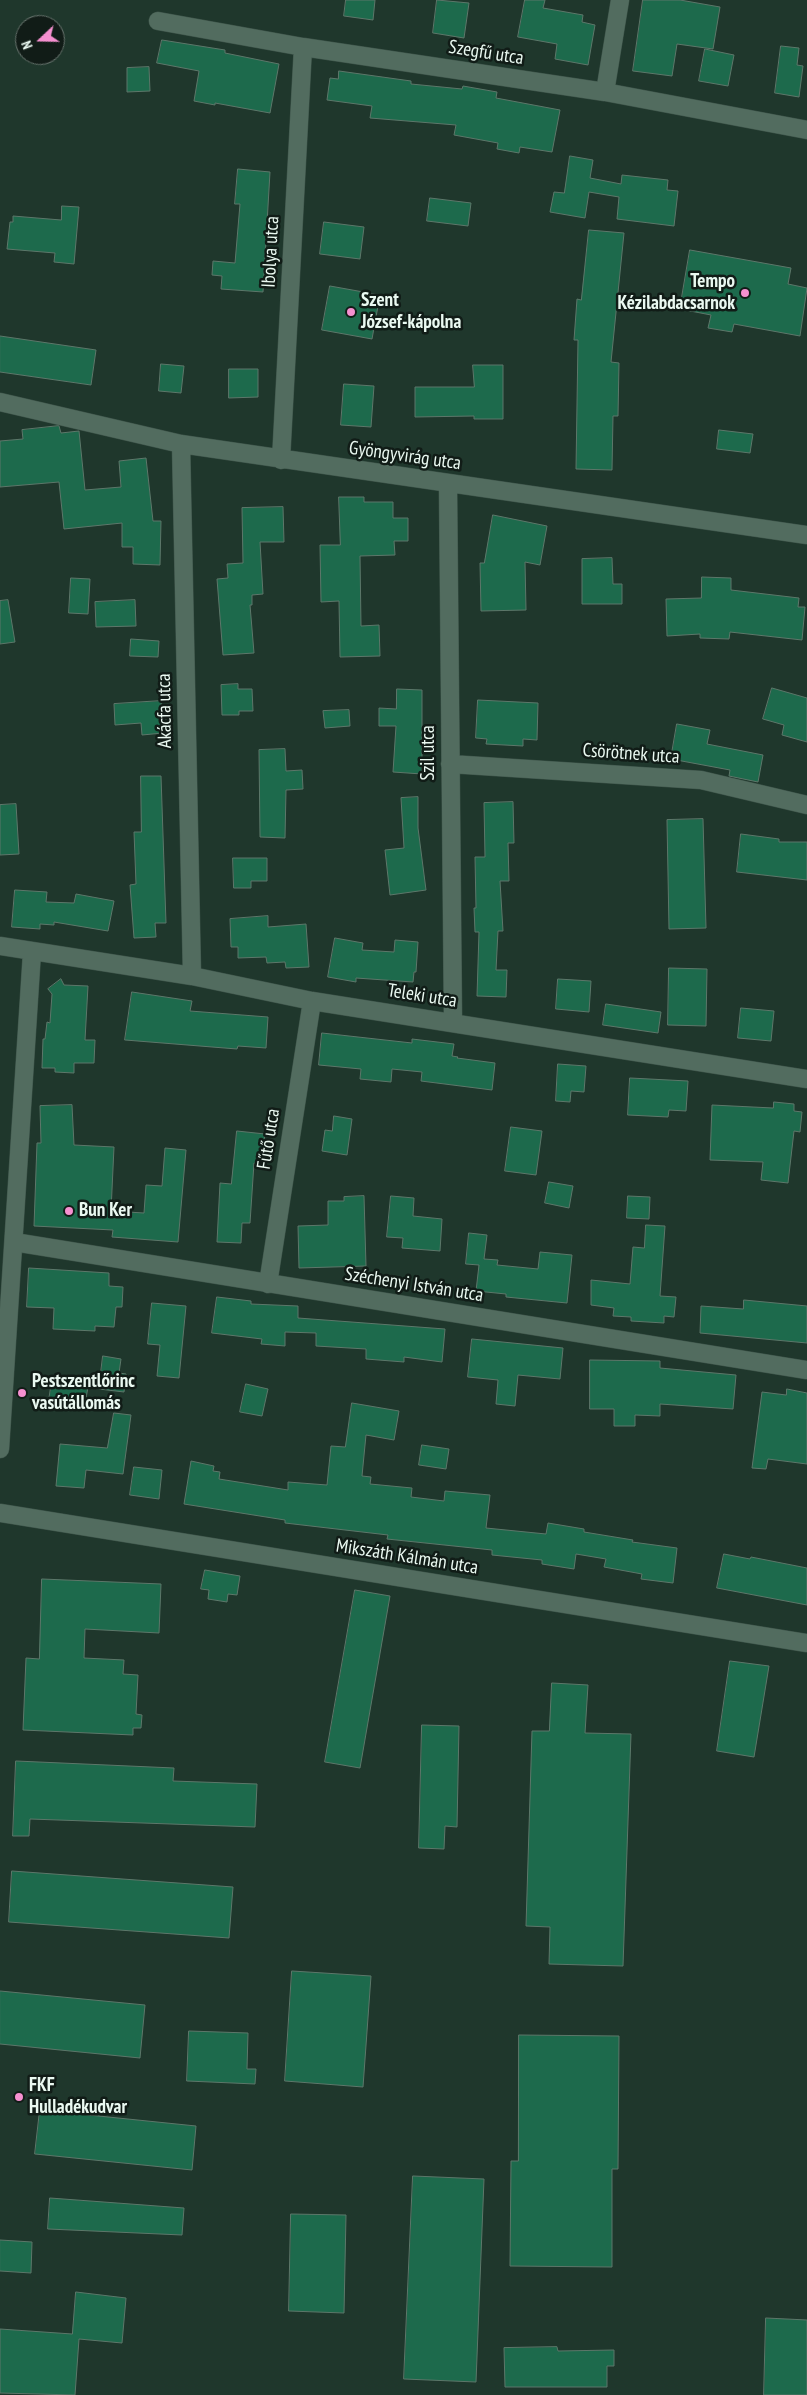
<!DOCTYPE html>
<html>
<head>
<meta charset="utf-8">
<style>
  body { margin:0 }
  #map { position:relative; width:807px; height:2395px; overflow:hidden; background:#1f372c; font-family:"PT Sans Narrow",sans-serif }
  canvas { display:block }
  .north { position:absolute; left:15px; top:15px; width:50px; height:50px; box-sizing:border-box; background:#111c17; border:1px solid #68746e; border-radius:50%; rotate:249deg; font-size:14px; font-weight:700; line-height:20px; text-align:center; color:#eaf9f1 }
  .north::after { content:''; display:block; margin:auto; width:18px; height:22px; background:#f690d0; clip-path:polygon(50% 0,100% 100%,50% 72%,0 100%) }
</style>
</head>
<body>
<div id="map">
<canvas width="807" height="2395"></canvas>
<div class="north">N</div>
</div>
<script>
const ctx = document.querySelector('canvas').getContext('2d');
ctx.lineJoin = 'round';
function paint(path, color) {
  ctx.fillStyle = color;
  ctx.fill(path, 'evenodd');
}
function trace(path, color, width, dash) {
  ctx.strokeStyle = color;
  ctx.lineWidth = width;
  ctx.lineCap = dash ? 'butt' : 'round';
  ctx.setLineDash(dash || []);
  ctx.stroke(path);
}
function drawText(font, color, halo, rows, align = 'center') {
  ctx.font = font + ' "PT Sans Narrow",sans-serif';
  ctx.lineWidth = 5;
  ctx.setLineDash([]);
  ctx.textBaseline = 'middle';
  ctx.strokeStyle = halo;
  ctx.fillStyle = color;
  for (const [text, x, y, turn = 0] of rows) {
    ctx.save();
    ctx.translate(x, y);
    ctx.rotate((+turn || 0) * Math.PI / 180);
    ctx.textAlign = isNaN(turn) ? turn : align;
    if (halo) ctx.strokeText(text, 0, 0);
    ctx.fillText(text, 0, 0);
    ctx.restore();
  }
}
const building = new Path2D(`
  M346,0H375L373,20L344,16Z
  M437,0L469,3L464,38L433,33Z
  M525,0H545L543,8L583,15L582,22L595,25L588,65L555,59L557,44L518,37Z
  M643,0H680L720,7L713,49L677,44L672,76L633,71Z
  M162,40L225,50V53L279,64L270,113L215,103V105L194,101L199,71L157,63Z
  M781,46L799,48L797,65L803,66L799,97L775,93Z
  M705,49L734,55L728,86L699,81Z
  M149,67L150,91L127,92V68Z
  M339,71L411,81V84L462,89L463,86L497,92L496,98L560,110L552,152L520,147L519,153L497,149L498,143L454,135L456,125L370,118L372,106L327,100L330,78L338,79Z
  M570,156L593,160L590,178L621,184L622,175L668,180L667,190L678,191L674,226L617,219L619,197L589,192L585,218L550,212L554,192L564,193Z
  M238,169L270,172L263,292L221,289L222,276L212,275L213,261L235,263L240,204H235Z
  M430,198L471,203L468,226L427,221Z
  M62,206L79,207L74,264L54,262L55,253L7,249L10,222H13V216L61,220Z
  M324,222L364,227L360,259L320,254Z
  M589,230L624,233L611,362L619,363L618,416H613L612,470L576,469L578,340H574L577,299L581,300Z
  M690,250L791,268L788,284L807,288L800,336L734,324L732,332L708,328L711,315L680,309Z
  M330,286L380,295L372,339L322,330Z
  M0,336L96,350L91,385L0,372Z
  M161,364L184,366L181,393L159,391Z
  M473,365H503V419H474V416L415,417V387H474Z
  M229,369H258V397L229,398Z
  M344,384L374,386L371,427L341,425Z
  M59,426L61,433L79,431L85,490L121,487L119,461L146,458L153,521H161L160,565L133,564V547H122V523L64,529L59,482L0,487V441L23,439L22,430Z
  M719,430L753,434L750,453L717,449Z
  M339,497H364V502H393V518H408V541H394L395,555L360,556L361,626L379,625L380,656L340,657L339,601L321,602L320,545H340Z
  M283,507L284,542H260L263,594L252,595V605H250L254,653L223,655L217,579L228,578L227,564L243,563L242,508Z
  M493,515L547,526L540,565L525,562L526,610L481,611L480,563H484Z
  M612,558L613,584H622V604H582V559Z
  M702,577L731,578V590L799,598L798,607H805L802,640L730,632L729,639L700,638V634L667,636L666,599L701,598Z
  M71,578L90,579L88,614L69,613Z
  M8,600L15,642L0,644V601Z
  M135,600L136,626L96,627L95,602Z
  M131,639L159,641L158,657L130,656Z
  M238,684V689H252L253,711H239V715H222L221,685Z
  M772,688L807,698V742L782,735L784,725L763,719Z
  M397,689L422,690V774L393,772L396,726H379V708L396,709Z
  M478,700L538,703L537,740L523,739V746L486,744L487,739L476,738Z
  M161,701L163,733L142,735L141,723L115,725L114,704Z
  M349,710L350,726L325,728L323,711Z
  M677,724L710,730L707,744L763,755L758,782L729,776L730,770L671,759Z
  M285,749L286,771L302,770L303,789L286,790L285,838L260,837L259,750Z
  M141,776H161L166,923H155L156,937L134,938L130,885L136,884L134,832H141Z
  M418,797V828L426,890L390,895L385,850L404,848L401,798Z
  M513,802L514,843H508L509,881H500L503,931H498L496,970H507L506,997L477,996L479,932H475L474,908H476L475,857H485L484,803Z
  M16,804L19,854L0,855V805Z
  M703,819L706,928L669,929L667,820Z
  M741,834L779,839V842H807V880L737,872Z
  M233,858H267V881H251V888H234Z
  M15,890L47,892L46,902L74,903L76,894L114,901L108,931L54,922V925L40,924V929L12,927Z
  M268,916V927L306,924L309,967L286,968L285,962L267,963L266,957L238,958V947H231L230,919Z
  M335,938L363,943L362,950L394,952L395,940L418,942L416,972H414L413,982L356,978V982L328,977Z
  M669,968L707,969L706,1026L668,1025Z
  M61,979L64,985L88,986L85,1040H95L94,1063H74V1073L55,1072V1068H42L43,1039H45L47,1022L50,1023L52,994L48,989Z
  M558,979L591,981L589,1012L556,1009Z
  M132,992L192,1001L190,1011L268,1017L266,1048L238,1046L237,1049L125,1040Z
  M606,1004L661,1012L658,1033L603,1025Z
  M741,1008L774,1011L771,1041L738,1038Z
  M322,1033L412,1043V1039L454,1044L452,1056L458,1057L457,1058L495,1063L492,1090L421,1081L422,1072L392,1069L391,1082L360,1079L361,1069L319,1065Z
  M558,1064L586,1066L584,1092L571,1091L570,1102L556,1101Z
  M630,1078L688,1081L686,1111L669,1110L668,1117L628,1115Z
  M774,1102L794,1104V1111L802,1112L800,1132L794,1131L788,1183L761,1180L763,1162L710,1160L712,1105L773,1108Z
  M72,1105L74,1145L114,1147L111,1211L144,1213L146,1185L162,1186L165,1148L186,1150L178,1242L112,1237L113,1230L34,1226L37,1143H41L40,1106Z
  M334,1116L352,1119L347,1155L322,1151L325,1130L332,1131Z
  M511,1127L542,1131L536,1175L505,1171Z
  M237,1131L265,1134L261,1164L254,1163L250,1223H242L241,1243L217,1242L220,1183L231,1184Z
  M549,1182L573,1186L569,1208L545,1203Z
  M364,1196L366,1266L299,1268L298,1226L328,1225V1201H344V1197Z
  M391,1196L414,1198L413,1216L442,1219L440,1251L402,1248L403,1238L387,1237Z
  M628,1196L650,1197L649,1219L627,1218Z
  M646,1225L665,1226L660,1296L676,1297L674,1317L664,1316V1323L631,1321V1317L613,1316L614,1308L591,1305V1280L630,1284L633,1247L644,1248Z
  M469,1233L487,1235L484,1259L498,1260L497,1265L538,1269L540,1252L572,1255L567,1303L506,1297V1294L476,1291L479,1265L466,1264Z
  M29,1268L109,1273V1286L123,1287L122,1307H116L114,1327L95,1326V1331L53,1329L54,1308L27,1307Z
  M217,1297L251,1301V1304L298,1306V1318L445,1329L442,1362L404,1357V1362L366,1359V1349L316,1346V1333L285,1332V1346L261,1344L262,1339L212,1333Z
  M744,1300L807,1306V1343L700,1333L701,1306L743,1309Z
  M152,1303L186,1306L179,1378L157,1376L160,1345L148,1344Z
  M472,1339L563,1348L560,1379L518,1375L515,1406L496,1404L498,1380L468,1377Z
  M103,1356L121,1359L119,1373L126,1374L124,1392L99,1389Z
  M590,1360L660,1361V1368L736,1375L733,1409L660,1404V1416L635,1415V1426H614V1409H590Z
  M52,1381L88,1387L84,1410L68,1407L69,1403L49,1400Z
  M246,1384L268,1389L262,1416L240,1412Z
  M787,1389L807,1393V1464L768,1459L766,1469L752,1468L762,1392L786,1395Z
  M352,1403L399,1411L394,1440L366,1435L362,1476L371,1477L370,1484L412,1488L411,1497L444,1501L445,1491L490,1495L486,1528L546,1534L548,1523L584,1529V1532L633,1540L632,1542L677,1548L673,1583L641,1579L642,1574L604,1567L606,1559L576,1554L574,1569L542,1564V1560L492,1555V1550L387,1539L388,1535L285,1523V1520L184,1504L191,1461L214,1466L213,1471L220,1472L219,1479L288,1490V1482L327,1485L331,1446L345,1447Z
  M114,1413L131,1415L123,1474L86,1470L84,1488L56,1486L60,1444L107,1448Z
  M422,1445L449,1449L446,1469L419,1465Z
  M134,1467L162,1470L159,1499L130,1495Z
  M724,1554L750,1559L751,1557L807,1568V1605L717,1588Z
  M205,1570L240,1576L237,1595L228,1594L227,1602L208,1599L209,1590L201,1589Z
  M42,1579L161,1584L159,1633L85,1629L84,1658L124,1660L123,1674L138,1675L136,1714L142,1715L141,1728H133V1735L23,1730L26,1658L39,1659Z
  M355,1590L390,1596L360,1768L325,1762Z
  M730,1661L769,1666L754,1757L717,1751Z
  M552,1683L588,1685L585,1733L631,1734L623,1966L549,1964L550,1927L526,1926L532,1731H549Z
  M422,1725L459,1726L457,1827L445,1826L444,1849L419,1848Z
  M16,1761L174,1768L173,1781L257,1784L255,1827L30,1819L29,1836H13Z
  M12,1871L233,1887L229,1938L9,1922Z
  M292,1971L371,1976L363,2087L285,2081Z
  M0,1991L145,2005L140,2058L0,2044Z
  M189,2031L248,2033L247,2069H256L255,2084L187,2081Z
  M519,2035L619,2036L618,2169H612V2267L510,2266L511,2161H518Z
  M40,2110L196,2126L192,2170L35,2154Z
  M413,2176L484,2179L476,2382L404,2379Z
  M50,2198L184,2208L182,2235L48,2229Z
  M291,2214L346,2215L344,2313L289,2311Z
  M0,2240L32,2242L31,2273L0,2271Z
  M76,2292L126,2298L122,2343L79,2339L75,2395L0,2393V2329L72,2334Z
  M766,2318L807,2320V2395H764Z
  M557,2347L558,2351L614,2350V2366H607V2387H505L504,2348Z`);
const minor = new Path2D(`
  M158,21L303,47L605,92L807,130
  M605,92L620,0
  M0,402L181,444L807,535
  M181,444L192,976
  M281,460L303,47
  M448,484L453,1022
  M450,764L701,780L807,805
  M0,946L192,976L312,1001L807,1079
  M14,1242L807,1370
  M268,1284L312,1001
  M0,1449L32,952
  M0,1513L807,1643`);
const markers = [
  [745,293,5,"#f690d0"],
  [351,312,5,"#f690d0"],
  [69,1211,5,"#f690d0"],
  [22,1393,5,"#f690d0"],
  [19,2097,5,"#f690d0"]
];
const streetNames = [
  ["Szegfű utca",486,53,9],
  ["Ibolya utca",271,252,-87],
  ["Gyöngyvirág utca",405,456,8],
  ["Akácfa utca",165,711,-91],
  ["Szil utca",429,753,-90],
  ["Csörötnek utca",631,754,4],
  ["Teleki utca",422,996,9],
  ["Fűtő utca",269,1139,-81],
  ["Széchenyi István utca",414,1285,9],
  ["Mikszáth Kálmán utca",407,1557,9]
];
const poiNames = [
  ["Tempo",735,282,"right"],
  ["Kézilabdacsarnok",735,304,"right"],
  ["Szent",361,301],
  ["József-kápolna",361,323],
  ["Bun Ker",79,1211],
  ["Pestszentlőrinc",32,1382],
  ["vasútállomás",32,1404],
  ["FKF",29,2086],
  ["Hulladékudvar",29,2108]
];
paint(building, '#1d6a4c');
trace(building, '#5d776a', 1);
trace(minor, '#3d5349', 19);
trace(minor, '#526c5f', 18);
for (const [x, y, r, color] of markers) {
  const dot = new Path2D();
  dot.arc(x, y, r, 0, 2 * Math.PI);
  ctx.fillStyle = color;
  ctx.fill(dot);
  trace(dot, '#111c17', 2);
}
drawText('19px', '#eaf9f1', '#111c17', streetNames);
drawText('bold 19px', '#eaf9f1', '#111c17', poiNames, 'left');
</script>
</body>
</html>
